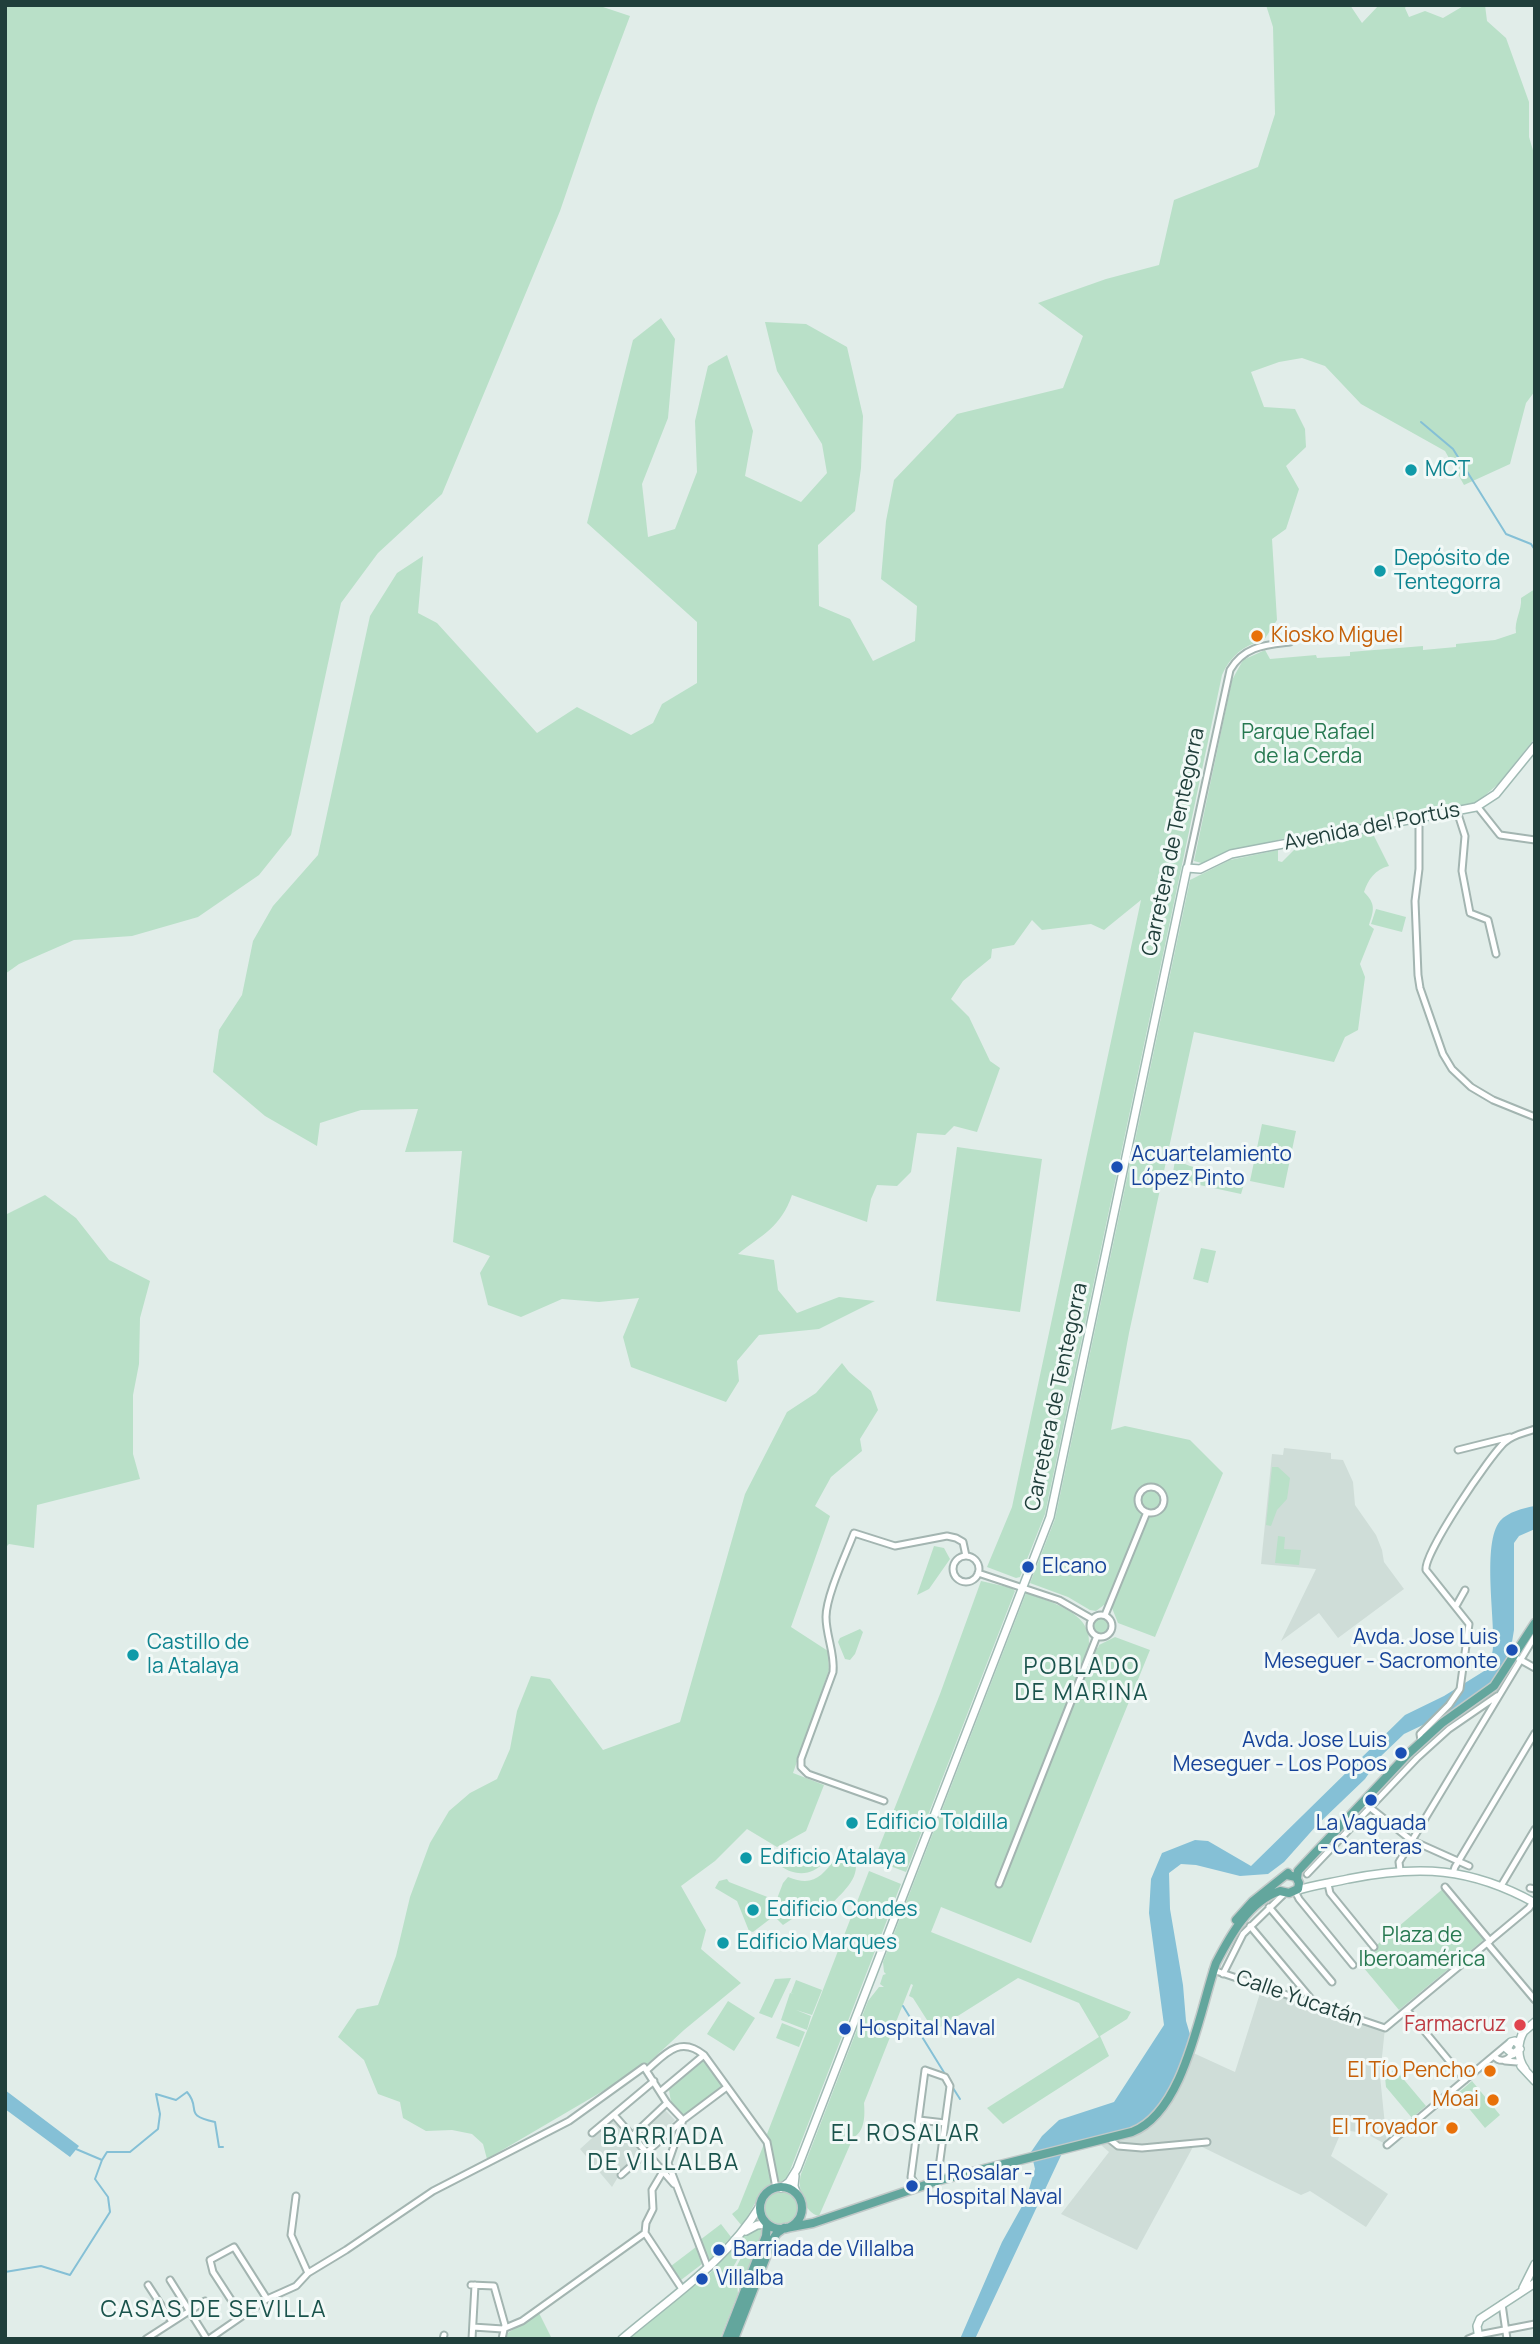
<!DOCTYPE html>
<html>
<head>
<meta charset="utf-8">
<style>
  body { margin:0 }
  #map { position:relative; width:1540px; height:2344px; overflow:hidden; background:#e1ede9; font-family:Manrope,sans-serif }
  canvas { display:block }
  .frame { position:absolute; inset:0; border:7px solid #203f3b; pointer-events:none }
</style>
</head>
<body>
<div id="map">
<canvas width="1540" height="2344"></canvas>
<div class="frame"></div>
</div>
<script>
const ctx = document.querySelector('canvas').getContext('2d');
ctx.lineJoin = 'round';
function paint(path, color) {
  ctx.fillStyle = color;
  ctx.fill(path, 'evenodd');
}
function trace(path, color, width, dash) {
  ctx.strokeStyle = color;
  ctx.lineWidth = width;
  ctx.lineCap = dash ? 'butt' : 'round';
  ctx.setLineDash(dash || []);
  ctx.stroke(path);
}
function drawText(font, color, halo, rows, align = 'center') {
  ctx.font = font + ' Manrope,sans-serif';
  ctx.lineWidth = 6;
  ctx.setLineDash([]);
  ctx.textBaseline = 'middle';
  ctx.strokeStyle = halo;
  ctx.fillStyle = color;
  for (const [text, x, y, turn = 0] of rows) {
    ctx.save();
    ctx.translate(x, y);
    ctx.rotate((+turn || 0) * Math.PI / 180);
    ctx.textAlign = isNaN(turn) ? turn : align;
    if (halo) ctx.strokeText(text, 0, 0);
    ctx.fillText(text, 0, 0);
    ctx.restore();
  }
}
const built = new Path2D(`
  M1284,1448L1331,1453V1459L1343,1460L1353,1482L1355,1505L1376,1535L1382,1550L1384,1562L1404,1589L1338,1638L1319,1613L1281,1641L1316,1569L1261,1564L1272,1454L1283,1455Z
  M1262,1987L1385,2028L1380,2076L1387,2145L1365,2133L1342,2130L1331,2156L1388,2194L1366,2227L1310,2191L1301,2195L1198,2145H1194L1137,2250L1061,2214L1109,2152L1101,2145V2140L1189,2051L1235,2072Z
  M664,2109L675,2120L647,2149L637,2137Z
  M612,2120L642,2154L621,2172L612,2187L580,2149Z`);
const green = new Path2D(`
  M5,5H597L630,16L596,106L560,211L442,494L378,553L341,603L291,835L259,875L198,917L132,936L74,940L19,964L5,974Z
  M1266,5H1350L1362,23L1379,5H1407L1405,8L1409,17L1425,11L1443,18L1465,5H1485L1487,21L1506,38L1529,102V137L1535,157V391L1526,403L1510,464L1464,485L1445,451L1361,404L1325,366L1302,358L1279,362L1251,372L1264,407L1295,409L1305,429L1306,447L1286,466L1299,489L1286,529L1272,539L1277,620L1264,640C1244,645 1230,656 1222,675L1045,1514L1020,1577L1016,1578L987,1567L1012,1507L1141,900L1104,930L1091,924L1042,930L1032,920L1014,945L992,949L991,958L963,981L951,999L969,1017L990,1061L1000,1068L977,1132L954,1126L945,1135L917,1133L911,1172L897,1186L877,1185L871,1199L867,1222L792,1195C781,1227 762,1235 738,1254L774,1260L778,1290L797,1313L839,1297L875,1301L819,1329L759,1335L737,1361L739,1381L726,1402L631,1367L623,1337L639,1298L599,1302L562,1299L521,1317L488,1305L480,1273L490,1256L453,1242L462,1151L405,1152L418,1109L361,1110L320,1123L317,1146L265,1116L213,1072L219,1030L242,995L253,941L273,906L318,855L370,616L397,573L423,556L418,613L437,623L537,733L577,707L631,735L653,723L662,704L697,683V622L587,523L633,340L661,318L675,339L668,418L642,484L648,537L675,529L697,472L695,421L708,366L727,355L753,431L745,476L801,502L827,473L822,444L777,371L765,322L806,324L847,347L863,416L861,468L855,511L818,545L819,606L850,619L873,661L915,641L917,606L881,579L886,521L894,480L957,414L1063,388L1083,336L1038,303L1106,279L1159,265L1174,200L1258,167L1275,114L1273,27Z
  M1535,589V738L1498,784L1481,799L1471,804L1290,837L1232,851L1205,864L1194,861L1232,680L1243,660L1265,650L1270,659L1316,655L1317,658L1350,656V652L1423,646V650L1456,647V644L1495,640L1516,633C1514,620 1522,611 1521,598Z
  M1372,832L1389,866C1375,869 1368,880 1364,892C1376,904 1374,910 1369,925L1374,929L1360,964L1365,977L1358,1030L1345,1037L1334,1062L1194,1032L1129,1333L1111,1430L1125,1426L1190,1440L1223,1473L1155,1637L1118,1623L1112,1608L1104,1605L1096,1611L1090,1610L1068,1597L1030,1583L1055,1519L1190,880L1230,860L1278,850V861L1282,862L1298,846Z
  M1376,909L1406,917L1402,932L1371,924Z
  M1262,1124L1296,1131L1284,1188L1250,1181Z
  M957,1147L1042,1159L1020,1312L936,1301Z
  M1175,1160L1190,1166L1245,1181L1241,1194L1172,1179Z
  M45,1195L76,1218L109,1260L150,1281L140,1318L139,1364L133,1395V1454L140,1479L37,1505L34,1548L9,1544L5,1548V1215Z
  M1201,1248L1216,1251L1208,1283L1193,1279Z
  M842,1363L849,1372L871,1391L878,1410L860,1439L862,1451L831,1477L815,1506L830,1516L791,1627L828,1651L829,1670L793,1773L824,1785L806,1831L777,1847L747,1829L715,1861L681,1886L706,1930L701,1949L741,1983L684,2030L644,2067L487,2159L483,2144L472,2134L452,2130L426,2131L403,2118L400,2102L378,2094L364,2060L338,2037L357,2009L378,2005L396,1956L410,1897L430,1843L449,1811L470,1793L497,1779L510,1749L517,1711L531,1676L550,1679L603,1750L680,1722L745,1494L787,1412L816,1393Z
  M1272,1467H1278L1290,1478L1287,1499L1277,1510L1271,1526L1266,1525Z
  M1278,1536L1285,1537L1284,1549L1301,1550L1299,1565L1275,1563Z
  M934,1546L944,1548L950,1559L929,1589L917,1595Z
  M981,1581L1012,1588L1015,1591L906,1872L874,1860L940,1694Z
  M1026,1593C1050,1602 1092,1612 1089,1644L1098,1648L1099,1645L1115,1637L1150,1650L1031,1943L941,1907L931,1932L1131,2012L1127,2019L1100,2036L1109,2056L1003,2124L987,2108L1099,2037L1079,2003L1018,1978L934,2031L913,1998L909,1996L913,1985L911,1984L864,2103C865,2116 865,2131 853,2138L819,2216C804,2213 797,2188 801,2174L868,2001L879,1987H884L880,1984L883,1975L886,1974L884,1972L883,1962Z
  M1090 1626a11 11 0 1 1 22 0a11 11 0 1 1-22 0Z
  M860,1629L863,1632L855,1654L850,1660L845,1659L838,1642L840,1638Z
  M1515,1656L1521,1659L1500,1694L1449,1729L1307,1874L1299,1872L1363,1802Z
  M780,1856L801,1865L808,1856L825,1861C812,1877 793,1877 777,1863Z
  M836,1858L856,1866C856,1886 834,1897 825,1914L800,1909L795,1917L783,1925L774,1916L753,1932L749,1931L737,1901L715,1888L719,1881L727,1879L729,1882L770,1898L771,1904H775L783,1883L788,1877C813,1887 821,1877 836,1858Z
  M869,1871L901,1884L791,2168L786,2178L779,2183L771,2144L767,2134Z
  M1445,1887L1487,1937L1399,2010L1358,1961Z
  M791,1978L772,2018L759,2013L775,1979Z
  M796,1980L822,1990L812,2015L796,2010L811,2016L807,2030L781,2020L790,1993L794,1994L791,1993Z
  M728,2001L755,2018L734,2051L707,2034Z
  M782,2023L805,2032L799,2047L776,2038Z
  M703,2061L722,2086L684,2116L671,2102L669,2090Z
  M1395,2069L1426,2106L1412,2118L1386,2087L1385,2077Z
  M1472,2081L1500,2115L1485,2128L1457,2094Z
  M764,2144L772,2185L762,2191L742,2226L732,2214L738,2209Z
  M776,2188C792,2187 807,2199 800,2216C796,2226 784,2226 779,2233C764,2253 752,2275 739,2295V2285L734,2271L741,2258L742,2250L735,2241L740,2235L766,2223C757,2209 759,2195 776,2188Z
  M721,2224L731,2237L708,2261L700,2240Z
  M734,2242C745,2254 737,2258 732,2270L737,2283L738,2294L720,2339H627L689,2288C706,2283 724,2257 734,2242Z
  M696,2247L702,2264L681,2280L671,2266Z
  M539,2313L552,2339H505L506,2334Z`);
const water = new Path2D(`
  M1535,1506V1529L1519,1536L1514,1543V1630L1508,1666L1503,1675L1471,1702L1404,1734L1380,1757L1365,1779L1317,1825L1284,1862L1268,1874L1240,1876L1196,1865L1181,1864L1169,1873L1170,1909L1183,1985L1186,2021L1192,2041L1182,2072L1144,2126L1064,2149L975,2339H960L1002,2242L1026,2199L1035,2169L1031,2152L1042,2136L1059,2120L1114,2102L1164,2025L1149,1913L1151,1879L1162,1853L1195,1840L1208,1841L1251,1866L1405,1715L1444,1696L1489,1668C1490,1661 1493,1653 1493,1646C1495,1617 1482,1543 1500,1521C1508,1512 1523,1508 1535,1506Z
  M5,2090L79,2146L70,2157L5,2109Z`);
const stream = new Path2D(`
  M1421,422L1453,449L1506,534L1531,544L1535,550
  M903,2006L945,2074
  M953,2088L960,2099
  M102,2160L107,2152H130L158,2129L160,2114L156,2094L176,2100L187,2092C202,2109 182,2115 215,2122L219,2147H223
  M5,2272L41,2266L70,2275L110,2212L108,2197L95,2179L102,2160L76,2149`);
const street = new Path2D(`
  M1477,806L1500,835L1535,840
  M1457,811L1465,836L1462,871L1470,913L1488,920L1496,954
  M1419,818V869L1415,901L1418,975L1420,988L1443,1054L1452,1069L1471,1087L1493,1100L1535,1117
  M1187,868L1230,670C1244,646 1265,645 1290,642
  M1458,1450L1510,1437
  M1138 1500a13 13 0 1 1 26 0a13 13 0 1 1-26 0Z
  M953 1569a13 13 0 1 1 26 0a13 13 0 1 1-26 0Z
  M978,1573L1059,1600L1092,1619
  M1456,1606L1465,1590
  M1090 1626a11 11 0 1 1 22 0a11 11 0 1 1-22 0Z
  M1105,1615L1147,1512
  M1519,1659L1535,1668
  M1421,1741L1420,1734L1449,1705L1460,1689L1469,1624L1426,1570C1423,1554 1490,1455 1505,1442C1514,1434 1525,1433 1535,1429
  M884,1801L808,1774L801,1767V1759L833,1672C835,1653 826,1636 826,1617C826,1596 846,1554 854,1533L895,1546L947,1536L956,1538L963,1542L966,1556
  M1363,1802L1411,1840L1469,1866
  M1400,1870L1399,1862L1535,1636
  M1453,1873L1455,1867L1535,1733
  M1307,1874L1417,1758L1449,1729L1497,1696
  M999,1884L1097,1636
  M1328,1884L1330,1893L1374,1947
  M1501,1886L1535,1829
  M1445,1887L1490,1941
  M1530,1888L1535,1889
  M1295,1891L1299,1899L1353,1965
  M1269,1907L1332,1982
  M1250,1926L1312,2000
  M1487,1943L1535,2000
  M1213,1970L1385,2028L1529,1908L1533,1902
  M1223,1974L1243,1934L1286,1892
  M1407,2010L1465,2080
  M1494,2056C1500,2063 1507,2061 1512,2054
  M1505,2061L1517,2062
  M647,2070C665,2054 680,2035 704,2055L767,2142L776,2188
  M661,2091L704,2055
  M614,2115L674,2184
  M919,2120L945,2123
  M592,2133L654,2081
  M632,2136L667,2103
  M1108,2138L1118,2146L1142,2148L1207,2142
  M1387,2145L1509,2043
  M668,2163L708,2268
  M917,2187L911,2177L925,2070L945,2077L950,2086L938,2175L940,2180
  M296,2196L291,2235L308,2273
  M645,2233L682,2289
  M170,2280L207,2339
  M148,2285L172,2322
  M471,2285L494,2286L505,2325L502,2339
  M1502,2304L1507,2339
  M241,2315L213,2272L210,2260L234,2247L267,2299
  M473,2327L503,2329L522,2321L645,2233L646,2223L653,2209L652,2190L668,2163L683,2120L727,2087
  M146,2339L205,2301
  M209,2339L267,2299L296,2286L308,2273L346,2250L433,2191L569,2121L644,2067L667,2103L683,2120L621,2175
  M443,2339L444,2335
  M472,2339L475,2285
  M1468,2339L1478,2335L1535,2324`);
const secondary = new Path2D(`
  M1295,1891C1312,1885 1331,1883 1348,1879C1419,1865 1470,1867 1535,1903
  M1524,2031C1517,2042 1517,2059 1525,2069
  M1522,2033L1535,2022
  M1519,2045L1515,2041L1511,2042L1507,2049L1513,2054L1520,2049
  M1521,2066L1535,2081
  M795,2176L794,2186L797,2195
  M781,2188L789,2182L797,2169L1050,1517L1187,868L1200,869L1231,854L1476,807L1496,794L1535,746
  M746,2231L757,2225L767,2224
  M1523,2288L1535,2264
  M622,2339C670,2298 727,2261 760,2206
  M1479,2339L1477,2326L1480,2319L1535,2283`);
const primary = new Path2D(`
  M1297,1878L1298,1871L1408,1754L1442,1723L1494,1686L1535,1623
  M1236,1920L1253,1901L1288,1873
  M760 2208a21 21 0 1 1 42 0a21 21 0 1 1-42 0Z
  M786,2228L813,2223L940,2180L1132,2132C1184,2112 1199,2013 1216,1963C1230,1936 1249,1901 1280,1891L1289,1893L1298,1889L1299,1883L1296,1877L1287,1875
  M726,2339L766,2236L767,2224
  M734,2339L773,2239L777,2233L784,2228`);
const markers = [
  [1411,470,7,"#0f9aa8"],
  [1380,571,7,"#0f9aa8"],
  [1257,636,7,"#e8710a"],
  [1117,1167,7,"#1a4fb4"],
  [1028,1567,7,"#1a4fb4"],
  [1512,1650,7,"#1a4fb4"],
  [133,1655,7,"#0f9aa8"],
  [1401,1753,7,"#1a4fb4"],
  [1371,1800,7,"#1a4fb4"],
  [852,1823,7,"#0f9aa8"],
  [746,1858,7,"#0f9aa8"],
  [753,1910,7,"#0f9aa8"],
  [723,1943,7,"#0f9aa8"],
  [1520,2025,7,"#e0444e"],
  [845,2029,7,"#1a4fb4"],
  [1490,2071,7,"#e8710a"],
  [1493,2100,7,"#e8710a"],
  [1452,2128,7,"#e8710a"],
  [912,2186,7,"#1a4fb4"],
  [719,2250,7,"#1a4fb4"],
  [702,2279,7,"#1a4fb4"]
];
const cultureNames = [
  ["MCT",1425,470],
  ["Depósito de",1394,559],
  ["Tentegorra",1394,583],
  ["Castillo de",147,1643],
  ["la Atalaya",147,1667],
  ["Edificio Toldilla",866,1823],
  ["Edificio Atalaya",760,1858],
  ["Edificio Condes",767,1910],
  ["Edificio Marques",737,1943]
];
const foodNames = [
  ["Kiosko Miguel",1271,636,"left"],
  ["El Tío Pencho",1476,2071],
  ["Moai",1479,2100],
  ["El Trovador",1438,2128]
];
const parkNames = [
  ["Parque Rafael",1308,733],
  ["de la Cerda",1308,757],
  ["Plaza de",1422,1936],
  ["Iberoamérica",1422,1960]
];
const streetNames = [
  ["Avenida del Portús",1372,827,-11],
  ["Carretera de Tentegorra",1174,842,-78],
  ["Carretera de Tentegorra",1057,1397,-78],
  ["Calle Yucatán",1299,1999,19]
];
const transitNames = [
  ["Acuartelamiento",1131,1155],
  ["López Pinto",1131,1179],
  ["Elcano",1042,1567],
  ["Avda. Jose Luis",1498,1638,"right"],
  ["Meseguer - Sacromonte",1498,1662,"right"],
  ["Avda. Jose Luis",1387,1741,"right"],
  ["Meseguer - Los Popos",1387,1765,"right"],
  ["La Vaguada",1371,1824,"center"],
  ["- Canteras",1371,1848,"center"],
  ["Hospital Naval",859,2029],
  ["El Rosalar -",926,2174],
  ["Hospital Naval",926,2198],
  ["Barriada de Villalba",733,2250],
  ["Villalba",716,2279]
];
const healthNames = [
  ["Farmacruz",1506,2025]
];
const neighbourhoodNames = [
  ["POBLADO",1082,1668],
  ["DE MARINA",1082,1694],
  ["EL ROSALAR",906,2135],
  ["BARRIADA",664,2138],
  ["DE VILLALBA",664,2164],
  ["CASAS DE SEVILLA",214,2311]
];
paint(built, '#cfddd8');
paint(green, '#b9e0c8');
paint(water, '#85c0d6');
trace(stream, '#85c0d6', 2);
trace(street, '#a3b5b1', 9);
trace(secondary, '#9fbab3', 10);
trace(primary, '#c1c9c8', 11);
trace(street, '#fff', 5);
trace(secondary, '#fff', 7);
trace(primary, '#63a69d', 8);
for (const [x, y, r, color] of markers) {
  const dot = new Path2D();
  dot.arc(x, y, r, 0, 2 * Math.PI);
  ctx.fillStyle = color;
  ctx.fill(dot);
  trace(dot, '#f2f9f7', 2.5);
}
drawText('21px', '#0d838f', '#f2f9f7', cultureNames, 'left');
drawText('21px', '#c56008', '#f2f9f7', foodNames, 'right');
drawText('21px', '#277951', '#f2f9f7', parkNames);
drawText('21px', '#203f3b', '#f2f9f7', streetNames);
drawText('21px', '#164399', '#f2f9f7', transitNames, 'left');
drawText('21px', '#be3a42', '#f2f9f7', healthNames, 'right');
ctx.letterSpacing = '2px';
drawText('23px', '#1a534c', '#f2f9f7', neighbourhoodNames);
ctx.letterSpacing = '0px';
</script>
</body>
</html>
